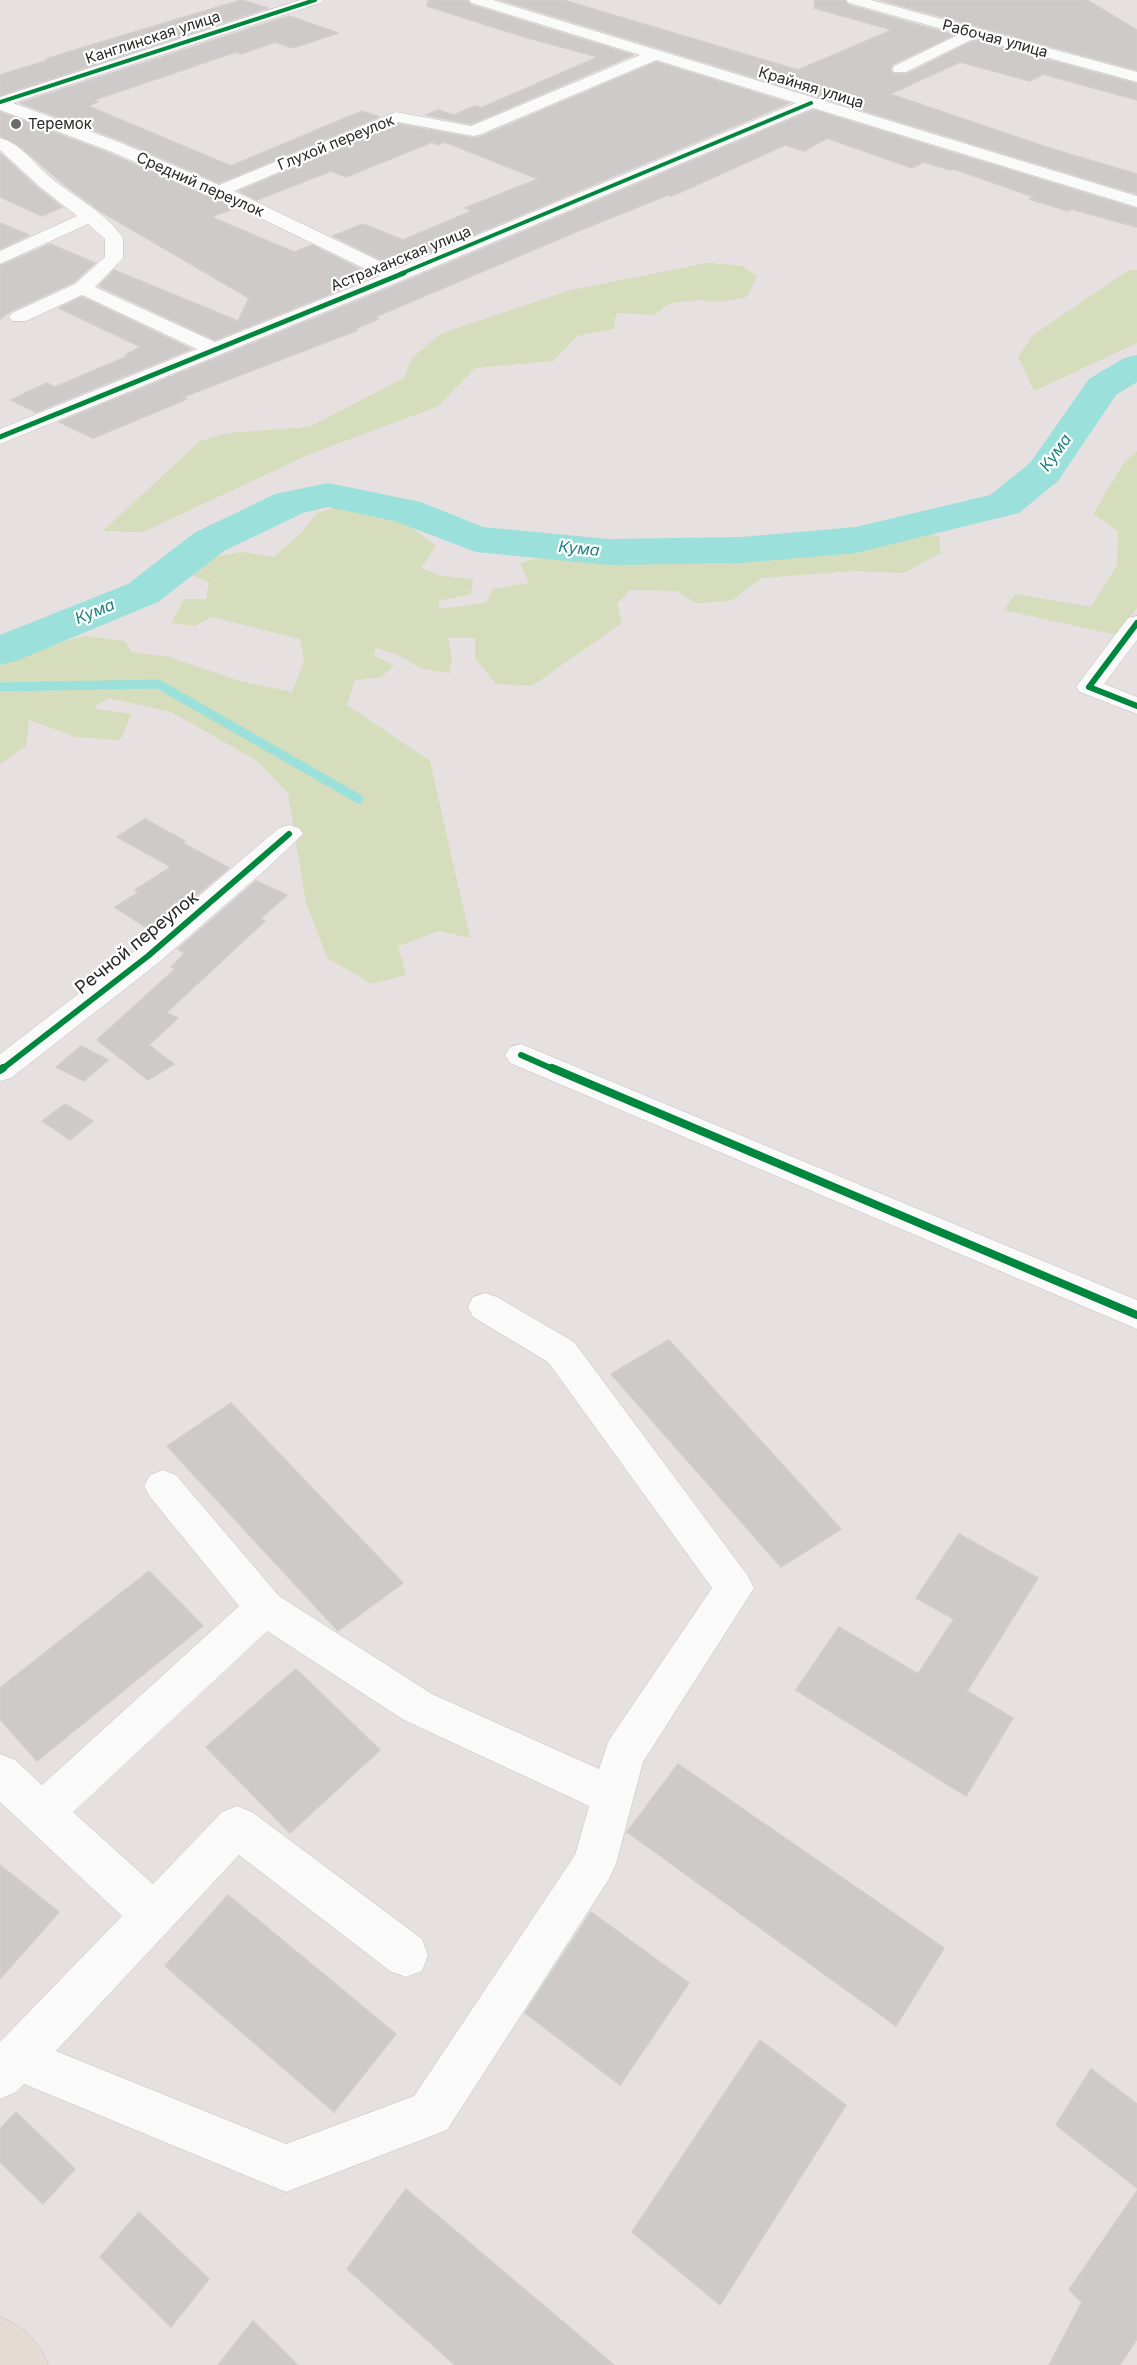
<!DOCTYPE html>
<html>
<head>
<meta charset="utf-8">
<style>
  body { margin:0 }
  canvas { display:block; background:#e6e1e0 }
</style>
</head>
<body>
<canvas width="1137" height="2365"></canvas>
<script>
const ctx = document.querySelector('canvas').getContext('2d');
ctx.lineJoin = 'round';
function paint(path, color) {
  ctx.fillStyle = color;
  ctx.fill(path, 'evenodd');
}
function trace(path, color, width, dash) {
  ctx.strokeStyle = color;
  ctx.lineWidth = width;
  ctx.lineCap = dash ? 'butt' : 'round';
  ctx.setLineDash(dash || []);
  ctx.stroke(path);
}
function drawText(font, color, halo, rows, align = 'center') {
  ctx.font = font + ' Inter,sans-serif';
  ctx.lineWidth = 4.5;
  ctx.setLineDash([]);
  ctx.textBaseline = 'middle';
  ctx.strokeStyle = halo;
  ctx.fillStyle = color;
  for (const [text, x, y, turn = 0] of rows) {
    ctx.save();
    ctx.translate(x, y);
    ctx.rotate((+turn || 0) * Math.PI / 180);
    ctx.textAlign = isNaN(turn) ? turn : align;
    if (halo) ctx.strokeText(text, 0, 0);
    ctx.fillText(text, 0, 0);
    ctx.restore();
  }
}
const green = new Path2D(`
  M707,263L742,266L757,276L747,297L721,302L700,300L671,303L654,315L616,313L614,329L577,336L553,361L475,368L437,407L312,453L143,532L103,531L200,441L228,433L309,427L404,378L411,359L440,334L571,290Z
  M1129,270H1137V343L1034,391L1018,357L1033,335Z
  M1137,451V608L1116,635L1004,610L1015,594L1091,607L1117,565L1118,531L1093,514L1123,464Z
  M336,507L398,517L436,546L421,568L441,576L473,579L471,594L439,601V609L486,603L493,589L529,583L520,563L547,556L741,559L848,551L918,533L939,536L941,553L904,573L852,571L762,578L731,601L696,603L677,591L630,590L617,604L622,623L532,686L496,684L475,658V638H448L452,658L449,673L423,669L396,654L376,648L374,655L394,666L381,677L355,680L347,705L430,761L470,938L439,931L398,946L406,975L372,984L327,958L306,902L288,793L256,760L171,712L109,698L93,708L132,714L120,740L76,737L29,720L26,746L0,764V662L30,650L85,636L125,641L132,652L169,657L240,681L292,692L304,661L300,639L212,617L195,626L171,623L184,599H206L209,582L188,574L201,559L241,552L274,557L303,531L317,513Z`);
const stream = new Path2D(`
  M0,687L158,684L359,799`);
const river = new Path2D(`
  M1137,355V382L1116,395L1058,481L1019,513L856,553L741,563L609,565L476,552L394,521L328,507L303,513L224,551L158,602L16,661L0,665V635L128,584L194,533L275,494L328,483L421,502L483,527L609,539L741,537L856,527L990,495L1030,463L1089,379L1124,358Z`);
const building = new Path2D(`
  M241,0L268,8L0,95V75L49,60L46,59L68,52Z
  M428,0H467L471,5L633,55L471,124L426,115L438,110L454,115L475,106L481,108L598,57L521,36L427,6Z
  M501,0H563L798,70L892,30L814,8L815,0H844L848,5L954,35L893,64L890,70L894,74H907L975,40L1137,84V100L1043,74L1030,81L960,62L890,94L1049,148L1137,174V194Z
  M880,0H1087L1137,30V70Z
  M289,16L338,33L293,48L275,42L241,54L236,52L94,100L98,102L88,106L231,166L362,111L379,117L219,183L120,140L20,103Z
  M656,62L789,103L396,267L333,236L363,224L403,240L472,211L465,208L538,179L445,142L438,145L432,142L346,177L331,171L257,200L239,191L398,124L473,138L480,137Z
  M813,110L1137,209V227L1071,209L1068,211L1029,199L1034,197L954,169L951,170L923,162L912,168L827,138L804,151L785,145L672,196L668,195L578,231L375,317L379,319L354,329L358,330L183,397L187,399L93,438L59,422L404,282Z
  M0,112L106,152L235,208L211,217L294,252L312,245L374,276L215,340L99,286L114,270L238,321L249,298L100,211L62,183L22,148L0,136Z
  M0,153L38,188L62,207L42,216L0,197Z
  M0,223L29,235L0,249Z
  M50,244L95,263L74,282L11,311L0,319V266Z
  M82,297L191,349L36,412L11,400L47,383L55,387L128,356L125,355L141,347L59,308Z
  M145,819L185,841L181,842L229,868L153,932L115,907L139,892L135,890L171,867L117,837Z
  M256,881L287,895L260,919L265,921L166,1013L178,1018L149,1045L174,1064L148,1080L97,1040L175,969L171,967L185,953L178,949Z
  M81,1046L108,1060L84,1081L56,1067Z
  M65,1104L93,1121L70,1140L42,1121Z
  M669,1340L841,1529L781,1567L611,1374Z
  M231,1403L403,1583L338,1631L167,1446Z
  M959,1534L1038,1578L967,1691L1013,1718L966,1796L796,1690L839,1627L918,1674L954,1619L916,1598Z
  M149,1571L203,1626L37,1761L0,1719V1688Z
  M296,1669L380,1750L290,1833L206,1747Z
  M678,1764L944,1948L896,2026L627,1832Z
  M0,1865L59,1912L0,1979Z
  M228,1895L396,2034L334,2112L165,1966Z
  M591,1912L689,1983L620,2085L525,2013Z
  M760,2040L846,2105L720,2305L632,2232Z
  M1091,2069L1137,2104V2188L1056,2125Z
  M16,2112L75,2169L43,2204L0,2162V2129Z
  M406,2189L614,2365H455L347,2269Z
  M1137,2191V2339L1120,2365H1049L1082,2302L1069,2290Z
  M139,2212L209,2279L171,2327L100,2257Z
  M253,2321L298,2365H218Z`);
const minor = new Path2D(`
  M300,0H323L320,3L13,103L119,142L219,185L396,112L471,126L640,55L472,3L469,0H493L1137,196V207L813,108L403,280L0,444V429L197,349L82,295L26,321H12L9,317L12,313L75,284L105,257V239L88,224L0,264V251L77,216L39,186L0,150V138C21,143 35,165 51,178C75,197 106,213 123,238V258L95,287L215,342L380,276L213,195L107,150L0,110V97ZM656,60L796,103L396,269L234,191L398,122L473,136L479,135Z
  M846,0H871L1137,72V82L975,38L906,72H894L892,69L894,66L960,34L849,3Z
  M1137,616V640L1104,684L1137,697V714L1080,692L1076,687L1128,618Z
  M289,825L299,828L303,834L264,871L158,963L11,1078L0,1081V1054L137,949L279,828Z
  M521,1044L1137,1300V1329L510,1063L505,1055L510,1047Z
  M485,1293L497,1297L574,1342L748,1576L754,1588L643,1762L616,1864L609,1879L447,2130L286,2192L24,2084L16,2092L0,2099V2042L122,1916L0,1802V1754L15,1760L42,1785L239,1606L150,1497L144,1486L150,1475L163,1470L176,1475L279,1596L432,1694L599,1769L609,1740L712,1588L548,1362L473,1317L468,1307L473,1297ZM267,1631L404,1720L589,1806L575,1855L414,2096L286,2144L56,2051L239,1855L390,1971L406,1977L422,1971L428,1955L422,1939L252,1812L237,1806L222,1812L153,1884L73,1812Z`);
const major = new Path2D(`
  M0,2317C24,2327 39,2341 48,2365H0Z`);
const cyclewayFar3 = new Path2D(`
  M0,102L315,0
  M400,274L811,103`);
const cyclewayFar2 = new Path2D(`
  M0,437L404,273`);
const cyclewayFar1 = new Path2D(`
  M1137,623L1089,687L1137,706
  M521,1055L555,1070
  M1,1070L148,956L289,834`);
const cycleway = new Path2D(`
  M552,1068L1137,1315
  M0,1070L3,1068`);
const markers = [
  [16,124,6,"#6b6969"]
];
const farStreetnames = [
  ["Канглинская улица",153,38,-18],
  ["Рабочая улица",995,39,15],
  ["Крайняя улица",811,88,17],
  ["Глухой переулок",336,143,-22],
  ["Средний переулок",200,185,24],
  ["Астраханская улица",401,259,-22]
];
const farPoinames = [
  ["Теремок",28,124]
];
const farWaternames = [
  ["Кума",1056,453,-54],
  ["Кума",579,549,6],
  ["Кума",95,612,-22]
];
const streetNames = [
  ["Речной переулок",137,943,-39]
];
paint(green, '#d5ddbc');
trace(stream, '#9be0db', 9);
paint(river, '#9be0db');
paint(building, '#cecac9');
trace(building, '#d1cdcc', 1.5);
trace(minor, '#c1c0c0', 1);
trace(major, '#bfbebd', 1);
paint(minor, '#fbfafa');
paint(major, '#e4dbd5');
trace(cyclewayFar3, '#00873e', 4);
trace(cyclewayFar2, '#00873e', 5);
trace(cyclewayFar1, '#00873e', 6);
trace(cycleway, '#00873e', 8);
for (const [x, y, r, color] of markers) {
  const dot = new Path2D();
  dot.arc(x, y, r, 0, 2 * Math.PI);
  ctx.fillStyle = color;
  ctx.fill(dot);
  trace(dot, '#fff', 2);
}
drawText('15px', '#292929', '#fff', farStreetnames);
drawText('15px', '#292929', '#fff', farPoinames, 'left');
drawText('italic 16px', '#1c8283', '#fff', farWaternames);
drawText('18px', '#292929', '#fff', streetNames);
</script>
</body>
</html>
